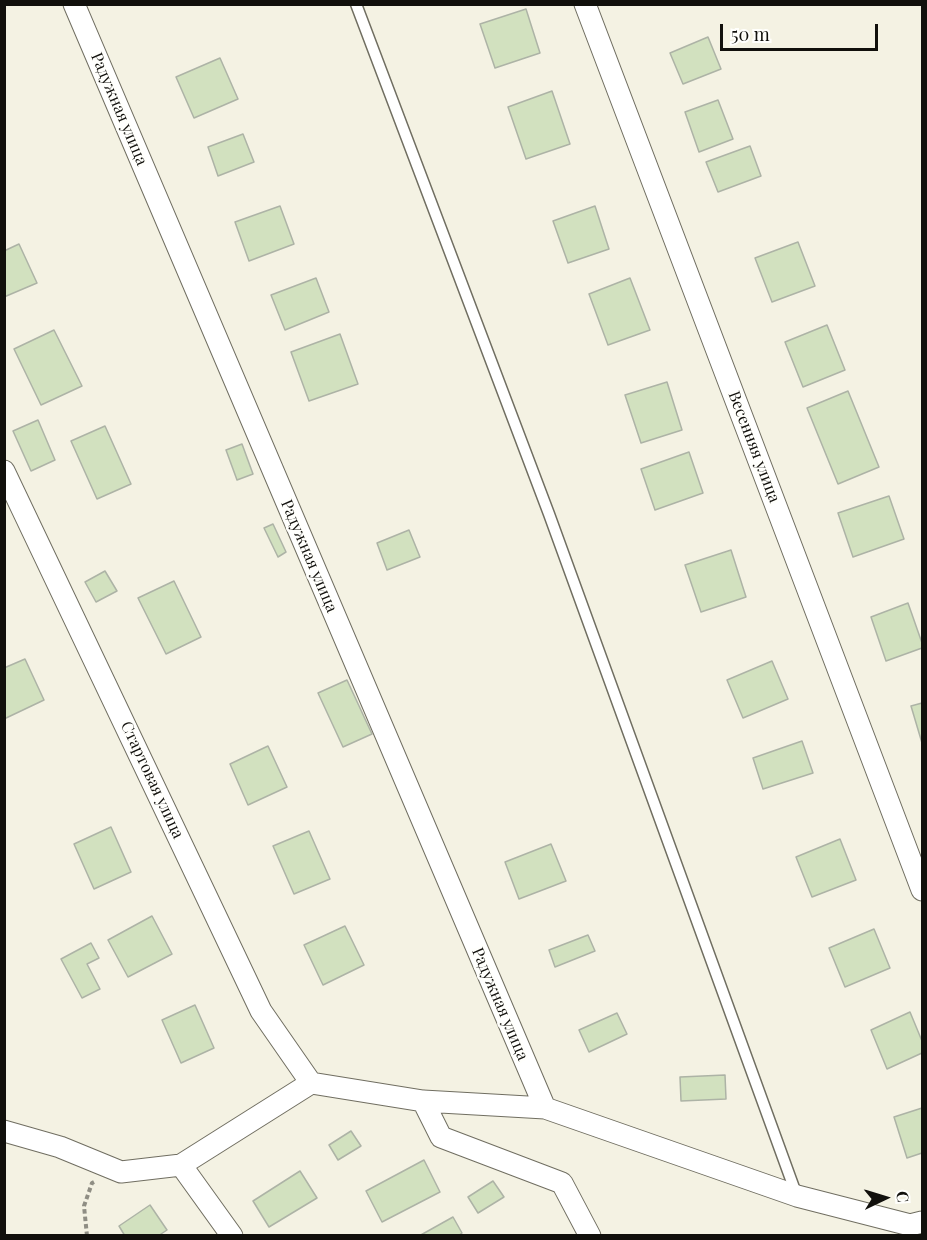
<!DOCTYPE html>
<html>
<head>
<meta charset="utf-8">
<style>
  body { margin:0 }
  #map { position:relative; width:927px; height:1240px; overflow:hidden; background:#f4f2e3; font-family:"Playfair Display",serif }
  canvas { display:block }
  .frame { position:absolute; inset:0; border:6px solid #11100c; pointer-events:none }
  .north { position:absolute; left:855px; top:1168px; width:60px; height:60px; -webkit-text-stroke:4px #fffffc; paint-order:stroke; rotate:86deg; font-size:16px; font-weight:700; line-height:24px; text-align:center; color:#11100c }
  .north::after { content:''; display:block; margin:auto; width:21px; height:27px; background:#11100c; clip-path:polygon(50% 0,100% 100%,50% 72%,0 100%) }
  .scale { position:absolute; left:720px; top:24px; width:158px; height:27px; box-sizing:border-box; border:3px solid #11100c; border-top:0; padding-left:8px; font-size:18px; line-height:21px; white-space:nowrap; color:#11100c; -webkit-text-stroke:4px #fffffc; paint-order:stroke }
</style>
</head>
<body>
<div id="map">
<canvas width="927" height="1240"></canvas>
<div class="frame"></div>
<div class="north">С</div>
<div class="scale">50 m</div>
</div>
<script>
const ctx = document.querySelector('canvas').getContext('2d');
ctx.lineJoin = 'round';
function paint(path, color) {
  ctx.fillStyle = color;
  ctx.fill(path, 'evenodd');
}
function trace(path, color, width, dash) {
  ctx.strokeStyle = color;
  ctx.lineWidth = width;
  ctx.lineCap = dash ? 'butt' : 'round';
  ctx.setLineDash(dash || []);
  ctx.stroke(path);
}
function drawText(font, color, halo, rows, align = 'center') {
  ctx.font = font + ' "Playfair Display",serif';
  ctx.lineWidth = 5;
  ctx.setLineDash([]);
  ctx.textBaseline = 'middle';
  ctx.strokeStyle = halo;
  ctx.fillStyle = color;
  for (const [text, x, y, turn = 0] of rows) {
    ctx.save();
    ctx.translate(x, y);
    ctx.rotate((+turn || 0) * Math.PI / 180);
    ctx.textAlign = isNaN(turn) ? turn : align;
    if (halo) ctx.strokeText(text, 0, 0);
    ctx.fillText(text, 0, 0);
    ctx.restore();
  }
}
const building = new Path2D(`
  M526,9L540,53L495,68L480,24Z
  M708,37L721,69L683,84L670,53Z
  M220,58L238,99L194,118L176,77Z
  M552,91L570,144L526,159L508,107Z
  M718,100L733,139L699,152L685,112Z
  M243,134L254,162L218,176L208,147Z
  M750,146L761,176L718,192L706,162Z
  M280,206L294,244L249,261L235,222Z
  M595,206L609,249L568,263L553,221Z
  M798,242L815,286L772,302L755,258Z
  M19,244L37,283L4,297V251Z
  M316,278L329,312L285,330L271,295Z
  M630,278L650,330L608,345L589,294Z
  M827,325L845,370L803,387L785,342Z
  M54,330L82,386L41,405L14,349Z
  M340,334L358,384L309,401L291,352Z
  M667,382L682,430L641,443L625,395Z
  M848,391L879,467L838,484L807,408Z
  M38,420L55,460L31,471L13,431Z
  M105,426L131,484L97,499L71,441Z
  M242,444L253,474L237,480L226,450Z
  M689,452L703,493L655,510L641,469Z
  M889,496L904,539L853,557L838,513Z
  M273,524L286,552L278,557L264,528Z
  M409,530L420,557L387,570L377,543Z
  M731,550L746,597L701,612L685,565Z
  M105,571L117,591L96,602L85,582Z
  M174,581L201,637L166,654L138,598Z
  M908,603L922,643V648L886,661L871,617Z
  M25,659L44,700L4,719V668Z
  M772,661L788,699L743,718L727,680Z
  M347,680L372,734L343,747L318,693Z
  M922,703V743L911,706Z
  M802,741L813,773L763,789L753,758Z
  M268,746L287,787L248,805L230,764Z
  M111,827L131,872L94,889L74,844Z
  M309,831L330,879L294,894L273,846Z
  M840,839L856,880L812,897L796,857Z
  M551,844L566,881L519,899L505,862Z
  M152,916L172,954L128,977L108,940Z
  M345,926L364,965L323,985L304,945Z
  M874,929L890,968L845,987L829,948Z
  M588,935L595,951L555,967L549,950Z
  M91,943L99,958L87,964L100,989L82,998L61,959Z
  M195,1005L214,1048L181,1063L162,1020Z
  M910,1012L922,1041V1053L887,1069L871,1030Z
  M617,1013L627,1034L589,1052L579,1030Z
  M725,1075L726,1099L681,1101L680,1077Z
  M922,1108V1153L907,1158L894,1117Z
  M351,1131L361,1146L338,1160L329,1145Z
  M424,1160L440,1192L382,1222L366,1191Z
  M300,1171L317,1198L269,1227L253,1201Z
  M493,1181L504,1197L478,1213L468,1197Z
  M150,1205L167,1230L158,1236H125L119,1226Z
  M453,1217L462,1233L458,1236H419Z`);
const path = new Path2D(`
  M87,1236L84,1206L92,1183L94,1182`);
const lane = new Path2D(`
  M356,4L549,514L797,1196`);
const street = new Path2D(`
  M74,4L545,1108
  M585,4L922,890
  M4,471L261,1011L311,1083
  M423,1101L441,1137L562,1183L590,1236
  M4,1131L60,1147L121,1172L181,1165L311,1083L423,1101L545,1108L797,1196L910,1225L922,1222
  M181,1165L232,1236`);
const streetNames = [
  ["Радужная улица",119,109,67],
  ["Весенняя улица",754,447,69],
  ["Радужная улица",309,556,67],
  ["Стартовая улица",152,780,65],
  ["Радужная улица",500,1004,67]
];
paint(building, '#d2e1bf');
trace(building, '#adb3a6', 1.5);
trace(lane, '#706e61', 13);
trace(street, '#706e61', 23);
trace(path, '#8f8e84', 4, [4.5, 3]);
trace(lane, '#fff', 10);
trace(street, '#fff', 21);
drawText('16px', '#11100c', '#fffffc', streetNames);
</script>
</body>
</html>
